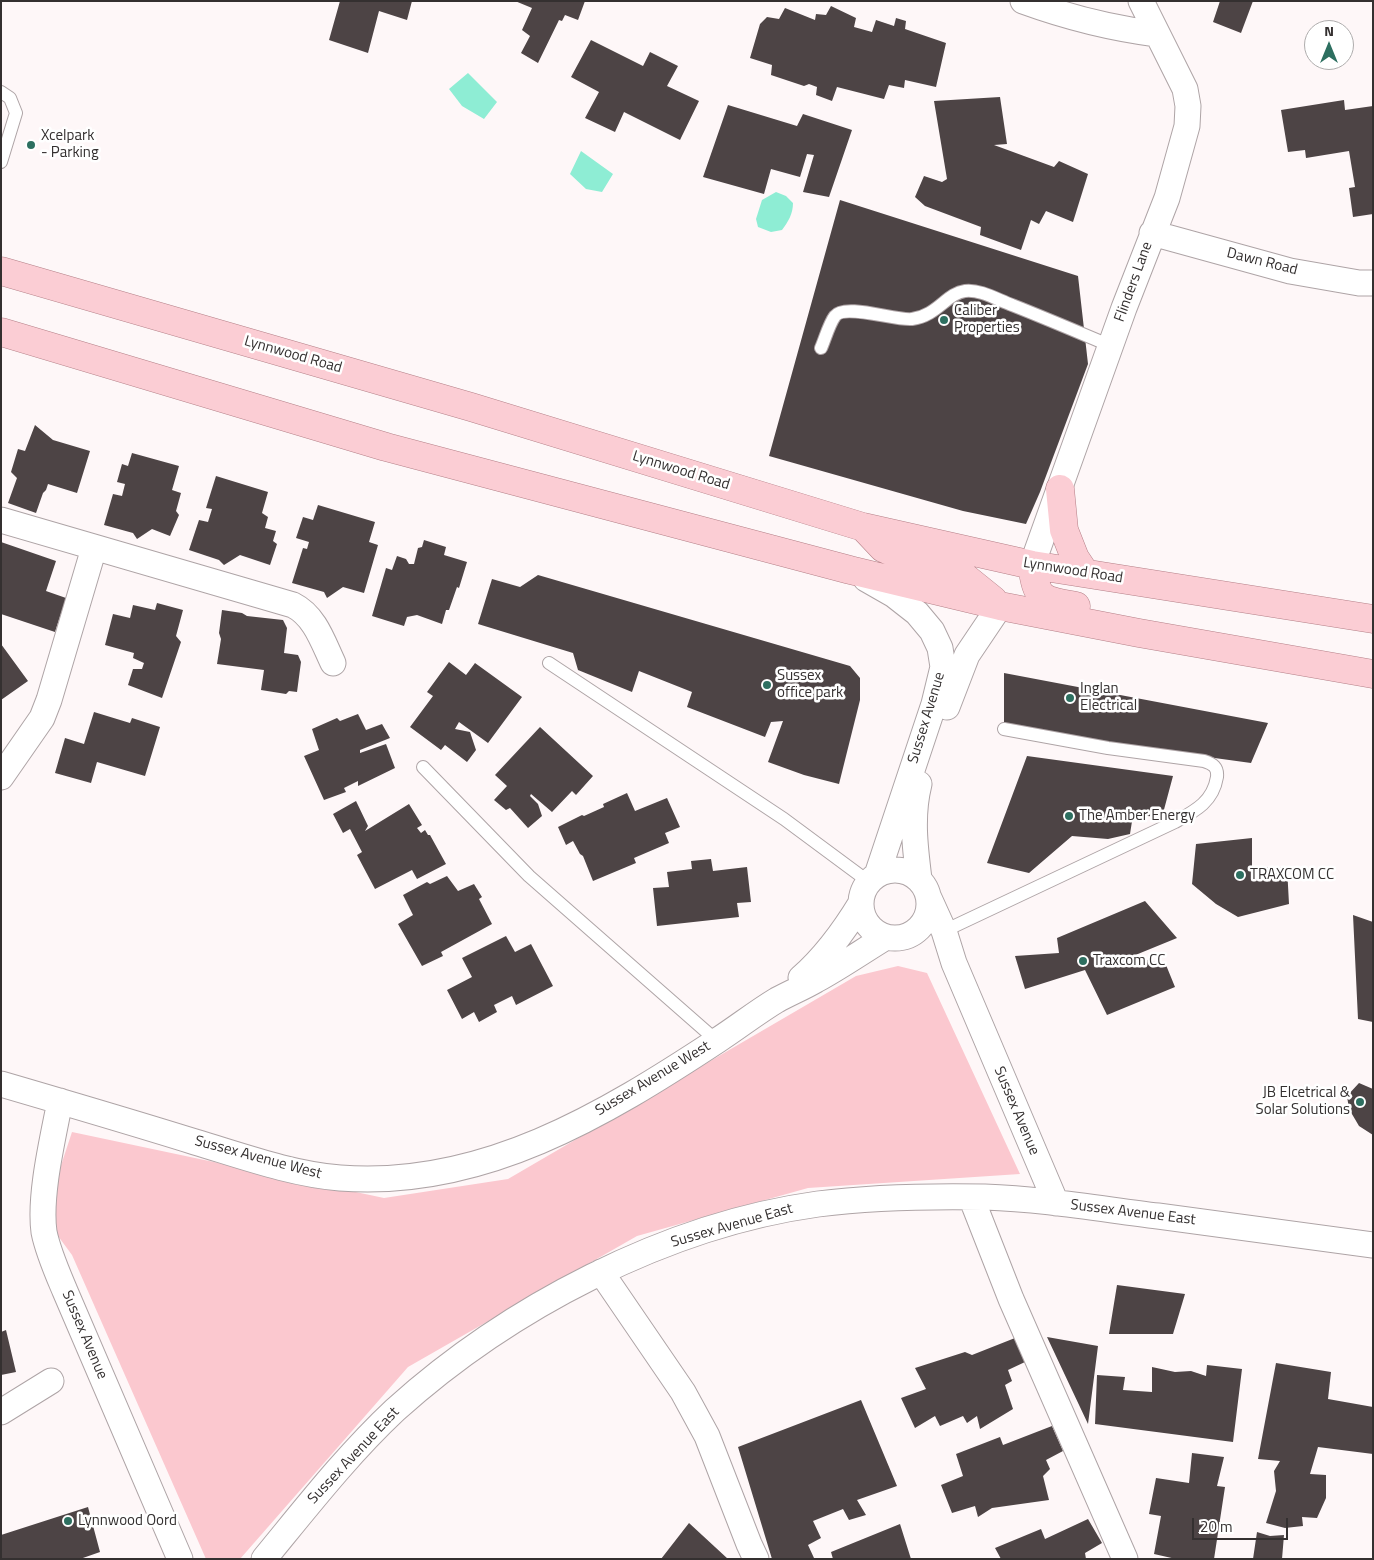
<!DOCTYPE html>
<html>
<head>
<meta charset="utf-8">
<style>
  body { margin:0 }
  #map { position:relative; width:1374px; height:1560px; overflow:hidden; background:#fef7f8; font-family:"Titillium Web",sans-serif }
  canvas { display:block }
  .frame { position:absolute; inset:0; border:2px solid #343030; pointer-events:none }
  .north { position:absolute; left:1304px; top:20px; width:50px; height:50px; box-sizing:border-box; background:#fff; border:1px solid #aeacac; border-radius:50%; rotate:0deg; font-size:14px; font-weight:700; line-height:20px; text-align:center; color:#343030 }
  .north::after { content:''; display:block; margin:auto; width:18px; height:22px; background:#2d6f60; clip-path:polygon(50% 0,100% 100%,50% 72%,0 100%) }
  .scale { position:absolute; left:1192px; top:1518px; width:96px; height:22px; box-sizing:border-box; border:2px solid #343030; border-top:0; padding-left:6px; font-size:15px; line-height:18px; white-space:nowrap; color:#343030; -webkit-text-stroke:4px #fff; paint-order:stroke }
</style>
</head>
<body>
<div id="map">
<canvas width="1374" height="1560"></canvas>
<div class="frame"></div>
<div class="north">N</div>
<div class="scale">20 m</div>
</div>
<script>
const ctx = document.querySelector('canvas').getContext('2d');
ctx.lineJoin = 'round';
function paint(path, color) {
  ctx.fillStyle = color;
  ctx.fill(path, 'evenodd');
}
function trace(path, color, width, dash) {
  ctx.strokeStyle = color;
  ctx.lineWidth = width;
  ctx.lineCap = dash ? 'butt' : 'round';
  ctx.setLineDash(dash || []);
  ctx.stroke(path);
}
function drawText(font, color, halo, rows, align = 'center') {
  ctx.font = font + ' "Titillium Web",sans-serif';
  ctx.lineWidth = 5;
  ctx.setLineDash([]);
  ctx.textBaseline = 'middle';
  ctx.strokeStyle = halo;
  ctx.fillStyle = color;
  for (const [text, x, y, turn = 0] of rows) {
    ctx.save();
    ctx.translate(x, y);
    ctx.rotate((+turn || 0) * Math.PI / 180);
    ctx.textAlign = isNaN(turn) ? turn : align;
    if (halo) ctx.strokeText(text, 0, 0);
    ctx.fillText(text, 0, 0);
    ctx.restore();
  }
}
const green = new Path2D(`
  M898,966L927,973L1020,1174L808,1188L637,1236L408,1367L240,1559H206L72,1255L44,1217L72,1132L384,1198L508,1179L856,976Z`);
const water = new Path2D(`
  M468,73L497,102L484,119L462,106L449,89Z
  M581,151L613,174L602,192L586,189L570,174Z
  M776,192L786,196L793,203C793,214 788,222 782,230L771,232L758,227L756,219L762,200Z`);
const building = new Path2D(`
  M340,1H412L407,20L379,11L368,53L329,40Z
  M515,1H585L578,20L565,15L562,21L559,20L538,63L521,53L530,36L522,30L532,8Z
  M1220,1H1253L1241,33L1213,22Z
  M831,6L856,18L854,27L872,32L876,20L894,26L896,18L906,21L905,29L946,43L936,87L905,80L904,88L889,85L884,99L837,87L832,101L816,95L817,87L809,84L804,86L771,75L772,65L750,58L760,24L767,17L779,19L785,8L815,20L816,14L826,15Z
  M591,40L643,66L650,52L678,66L667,86L699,101L680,140L624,112L615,132L585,118L599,92L571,77Z
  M1000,97L1007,144L994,145L1054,167L1059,161L1088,174L1073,222L1046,211L1039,224L1031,220L1021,250L980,235L981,227L925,206L915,197L924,176L942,182L947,179L934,101Z
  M1344,100L1345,110L1373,106V214L1353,217L1349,188L1355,187L1349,151L1306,158L1305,150L1288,152L1281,110Z
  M728,105L797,126L803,114L852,130L829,197L803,192L814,155L807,154L800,177L771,169L764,194L703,177Z
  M840,200L1078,276L1088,364L1040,492L1026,524L963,511L769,456Z
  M35,425L53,440L90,451L77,493L48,484L46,490L43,493L36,513L8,503L17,478L11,472L18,449L25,451Z
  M132,453L179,466L172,490L181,493L176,511L179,515L170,536L152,529L137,539L133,533L104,525L113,494L122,496L125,484L117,482L122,464L128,466Z
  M216,476L268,492L262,513L268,517L265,528L276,531L273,541L277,544L270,565L240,555L224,565L219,560L189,550L199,520L208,522L212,509L206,508Z
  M318,505L375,522L369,542L378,545L364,593L343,587L327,598L324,592L292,583L303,548L307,549L309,542L296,538L303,517L313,520Z
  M424,540L446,547L444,555L467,562L459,588L457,587L449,610H446L442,624L417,615L407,617L404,626L372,616L386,568L392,570L397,556L406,559L409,564H414L418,548L422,547Z
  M1,542L56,561L46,591L66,598L55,632L1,614Z
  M538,575L850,666L860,678V700L839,784L804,775L768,762L783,721L771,722L765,737L687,707L692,692L639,671L632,692L578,670L573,653L478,624L492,579L520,587Z
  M157,603L183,610L176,636L181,642L162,698L128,685L133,669H142L144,663L133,658L134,653L105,645L113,614L130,618L133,605L155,610Z
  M222,610L242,613L247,616L283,620L287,628L284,653L298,655L301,662L297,692L289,691L286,694L261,690L264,670L217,664L221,639L219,633Z
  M1,644L28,681L1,700Z
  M449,662L466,675L475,663L522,697L488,743L459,722L455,729L470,732L476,750L467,762L445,745L441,750L410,727L433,696L427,692Z
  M1004,673L1268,723L1251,763L1004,729Z
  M94,712L130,723L132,718L160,727L145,776L97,762L91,783L55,773L65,738L84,744Z
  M358,714L366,730L382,724L390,738L360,750V753L386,744L395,768L358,786V781L344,788L346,792L324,800L304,756L319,750L312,729L337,718L340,721Z
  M540,727L593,776L576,795L572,791L552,812L531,794L530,796L538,804L542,816L528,828L510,808L506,810L494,800L507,786L495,775Z
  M1027,756L1173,776L1162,817L1133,815L1130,834L1108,839L1072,836L1029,873L987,863Z
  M627,793L635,811L667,798L680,827L665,833L669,843L634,858L636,863L593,881L583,856L580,854L573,841L566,845L558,827L582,815L584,816L604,807L603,804Z
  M356,801L368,826L365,831L409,804L422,825L417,828L421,833L425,830L428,835H430L446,864L417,879L412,870L375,889L357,855L362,852L350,829L343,833L333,814Z
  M1252,838V867H1287L1289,904L1238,917L1216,904L1192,884L1196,844Z
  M711,859L713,871L747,867L751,902L737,903L739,917L657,926L653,888L669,887L667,872L692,869L691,861Z
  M447,876L458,891L474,884L482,897L479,899L492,924L441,952L443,956L422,966L398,924L413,915L403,895L427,882L430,884Z
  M1145,901L1177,938L1133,956L1166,965L1175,987L1107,1015L1085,970L1025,989L1015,956L1059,953L1057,938Z
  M1353,915L1373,922V1022L1358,1019Z
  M506,936L515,952L531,944L553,986L516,1005L512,996L494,1005L497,1012L479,1022L474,1012L462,1019L447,990L472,977L462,958Z
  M1359,1083L1373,1089V1135L1359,1126L1349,1109L1347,1096Z
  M1117,1285L1185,1294L1173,1334H1109Z
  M6,1330L16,1372L1,1375V1332Z
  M1047,1337L1098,1346L1088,1424Z
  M1015,1338L1025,1362L1008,1370L1012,1381L1005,1385L1013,1409L980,1429L977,1416L967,1423L963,1416L940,1426L935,1416L915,1428L901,1398L926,1389L915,1368L965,1352L972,1355Z
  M1276,1363L1331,1372L1328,1399L1373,1407V1454L1318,1447L1310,1474L1326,1475V1498L1317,1518L1302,1517L1303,1526L1285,1528L1266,1523L1276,1491L1274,1471L1280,1461L1258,1459Z
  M1207,1365L1242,1369L1233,1442L1095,1424L1097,1375L1125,1377L1123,1390L1152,1392V1367L1175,1372L1191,1371L1206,1376Z
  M861,1400L897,1486L857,1500L866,1515L849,1520L843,1509L813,1521L821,1538L808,1545L814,1558L772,1559L738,1447Z
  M1052,1426L1063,1451L1046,1460L1050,1469L1043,1476L1049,1500L992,1508L978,1517L975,1506L952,1513L941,1485L963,1476L956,1454L1000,1437L1003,1445Z
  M1192,1453L1224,1457L1217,1486L1225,1487L1214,1559H1176L1154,1554L1161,1516L1149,1514L1156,1478L1189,1483Z
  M88,1507L100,1552L80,1559H1V1535Z
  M1088,1519L1102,1543L1085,1553L1086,1559H1001L995,1548L1041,1529L1045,1539Z
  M689,1523L728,1559H661Z
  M900,1524L911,1559H833L831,1552Z
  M1257,1532L1270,1536L1284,1535L1282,1559H1253Z`);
const lane = new Path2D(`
  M1,92L10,98L16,113L1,162
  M821,348C825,339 829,324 835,316C845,303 896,321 912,319C937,316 947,293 965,291C980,289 998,300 1012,305C1045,318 1078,332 1111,346
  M549,663L784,819L869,882
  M423,767L529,876L717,1041
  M944,931L1175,822C1195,811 1213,802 1217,777C1218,767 1213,764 1204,761L1108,748L1004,729`);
const street = new Path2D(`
  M1023,1C1067,17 1110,28 1157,34
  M1152,233L1290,271L1359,283H1373
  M1,520L293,605C315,616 323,642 333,663
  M1032,565L1124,308L1167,198L1187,126L1188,106L1185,89L1141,1
  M866,579L894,595L917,613L932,631L940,648L943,667L934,704L877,875
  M947,707L967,655L1000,606
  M1,777L42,718L49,700L94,548
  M861 904a34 34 0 1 1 68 0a34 34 0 1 1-68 0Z
  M919,879C915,847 911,816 919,784
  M929,898L944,931L954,963L1056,1203
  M801,978C825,957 844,931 861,903
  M1,1084C66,1103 131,1122 195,1142C242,1156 291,1174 340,1178C482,1189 604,1115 718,1040C738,1027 757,1012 777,1000C790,993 804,987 816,980C840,967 863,951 886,937
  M60,1101C53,1138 39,1195 44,1232C48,1252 57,1272 65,1291L180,1559
  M971,1197L1011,1299L1125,1559
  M601,1272L683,1392L707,1436L749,1544L756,1559
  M1,1412L51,1381
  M264,1559C306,1508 347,1455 395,1410C508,1308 666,1225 818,1204C873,1197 930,1196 985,1197C1043,1199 1101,1209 1158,1216C1229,1226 1301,1235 1373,1245`);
const primary = new Path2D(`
  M1,271L471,407L863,527L1032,565L1373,619
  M1,332L386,447L850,570L1000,606L1139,633L1373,674
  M1060,489L1064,530L1075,558L1085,573
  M866,530L883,548L910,560L954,571L962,575L993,600
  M1032,565C1037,601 1042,600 1076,606`);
const markers = [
  [31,145,5,"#2d6f60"],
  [944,320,5,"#2d6f60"],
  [767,685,5,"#2d6f60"],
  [1070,698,5,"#2d6f60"],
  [1069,816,5,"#2d6f60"],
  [1240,875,5,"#2d6f60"],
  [1083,961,5,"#2d6f60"],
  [1360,1102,5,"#2d6f60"],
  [68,1521,5,"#2d6f60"]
];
const poiNames = [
  ["Xcelpark",41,136],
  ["- Parking",41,153],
  ["Caliber",954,311],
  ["Properties",954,328],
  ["Sussex",777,676],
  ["office park",777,693],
  ["Inglan",1080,689],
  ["Electrical",1080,706],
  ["The Amber Energy",1079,816],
  ["TRAXCOM CC",1250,875],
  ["Traxcom CC",1093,961],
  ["JB Elcetrical &",1350,1093,"right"],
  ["Solar Solutions",1350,1110,"right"],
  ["Lynnwood Oord",78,1521]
];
const streetNames = [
  ["Dawn Road",1262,262,14],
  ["Flinders Lane",1134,282,-70],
  ["Lynnwood Road",293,355,16],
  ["Lynnwood Road",681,471,17],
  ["Lynnwood Road",1073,571,9],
  ["Sussex Avenue",927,718,-73],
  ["Sussex Avenue West",653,1079,-31],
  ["Sussex Avenue",1016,1111,67],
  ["Sussex Avenue West",258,1158,15],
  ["Sussex Avenue East",1133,1213,7],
  ["Sussex Avenue East",732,1226,-16],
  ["Sussex Avenue",84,1335,67],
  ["Sussex Avenue East",354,1456,-47]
];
paint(green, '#fbc8cf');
paint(water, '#8eedd4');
paint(building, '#4d4445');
trace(lane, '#aea4a6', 14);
trace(street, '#aea4a6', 27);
trace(primary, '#b48088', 29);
trace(lane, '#fff', 12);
trace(street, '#fff', 25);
trace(primary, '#fbcdd4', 28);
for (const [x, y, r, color] of markers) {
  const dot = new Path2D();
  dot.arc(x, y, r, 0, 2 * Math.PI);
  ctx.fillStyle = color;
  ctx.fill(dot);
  trace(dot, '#fff', 2);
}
drawText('15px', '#343030', '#fff', poiNames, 'left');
drawText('15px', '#343030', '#fff', streetNames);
</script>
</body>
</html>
